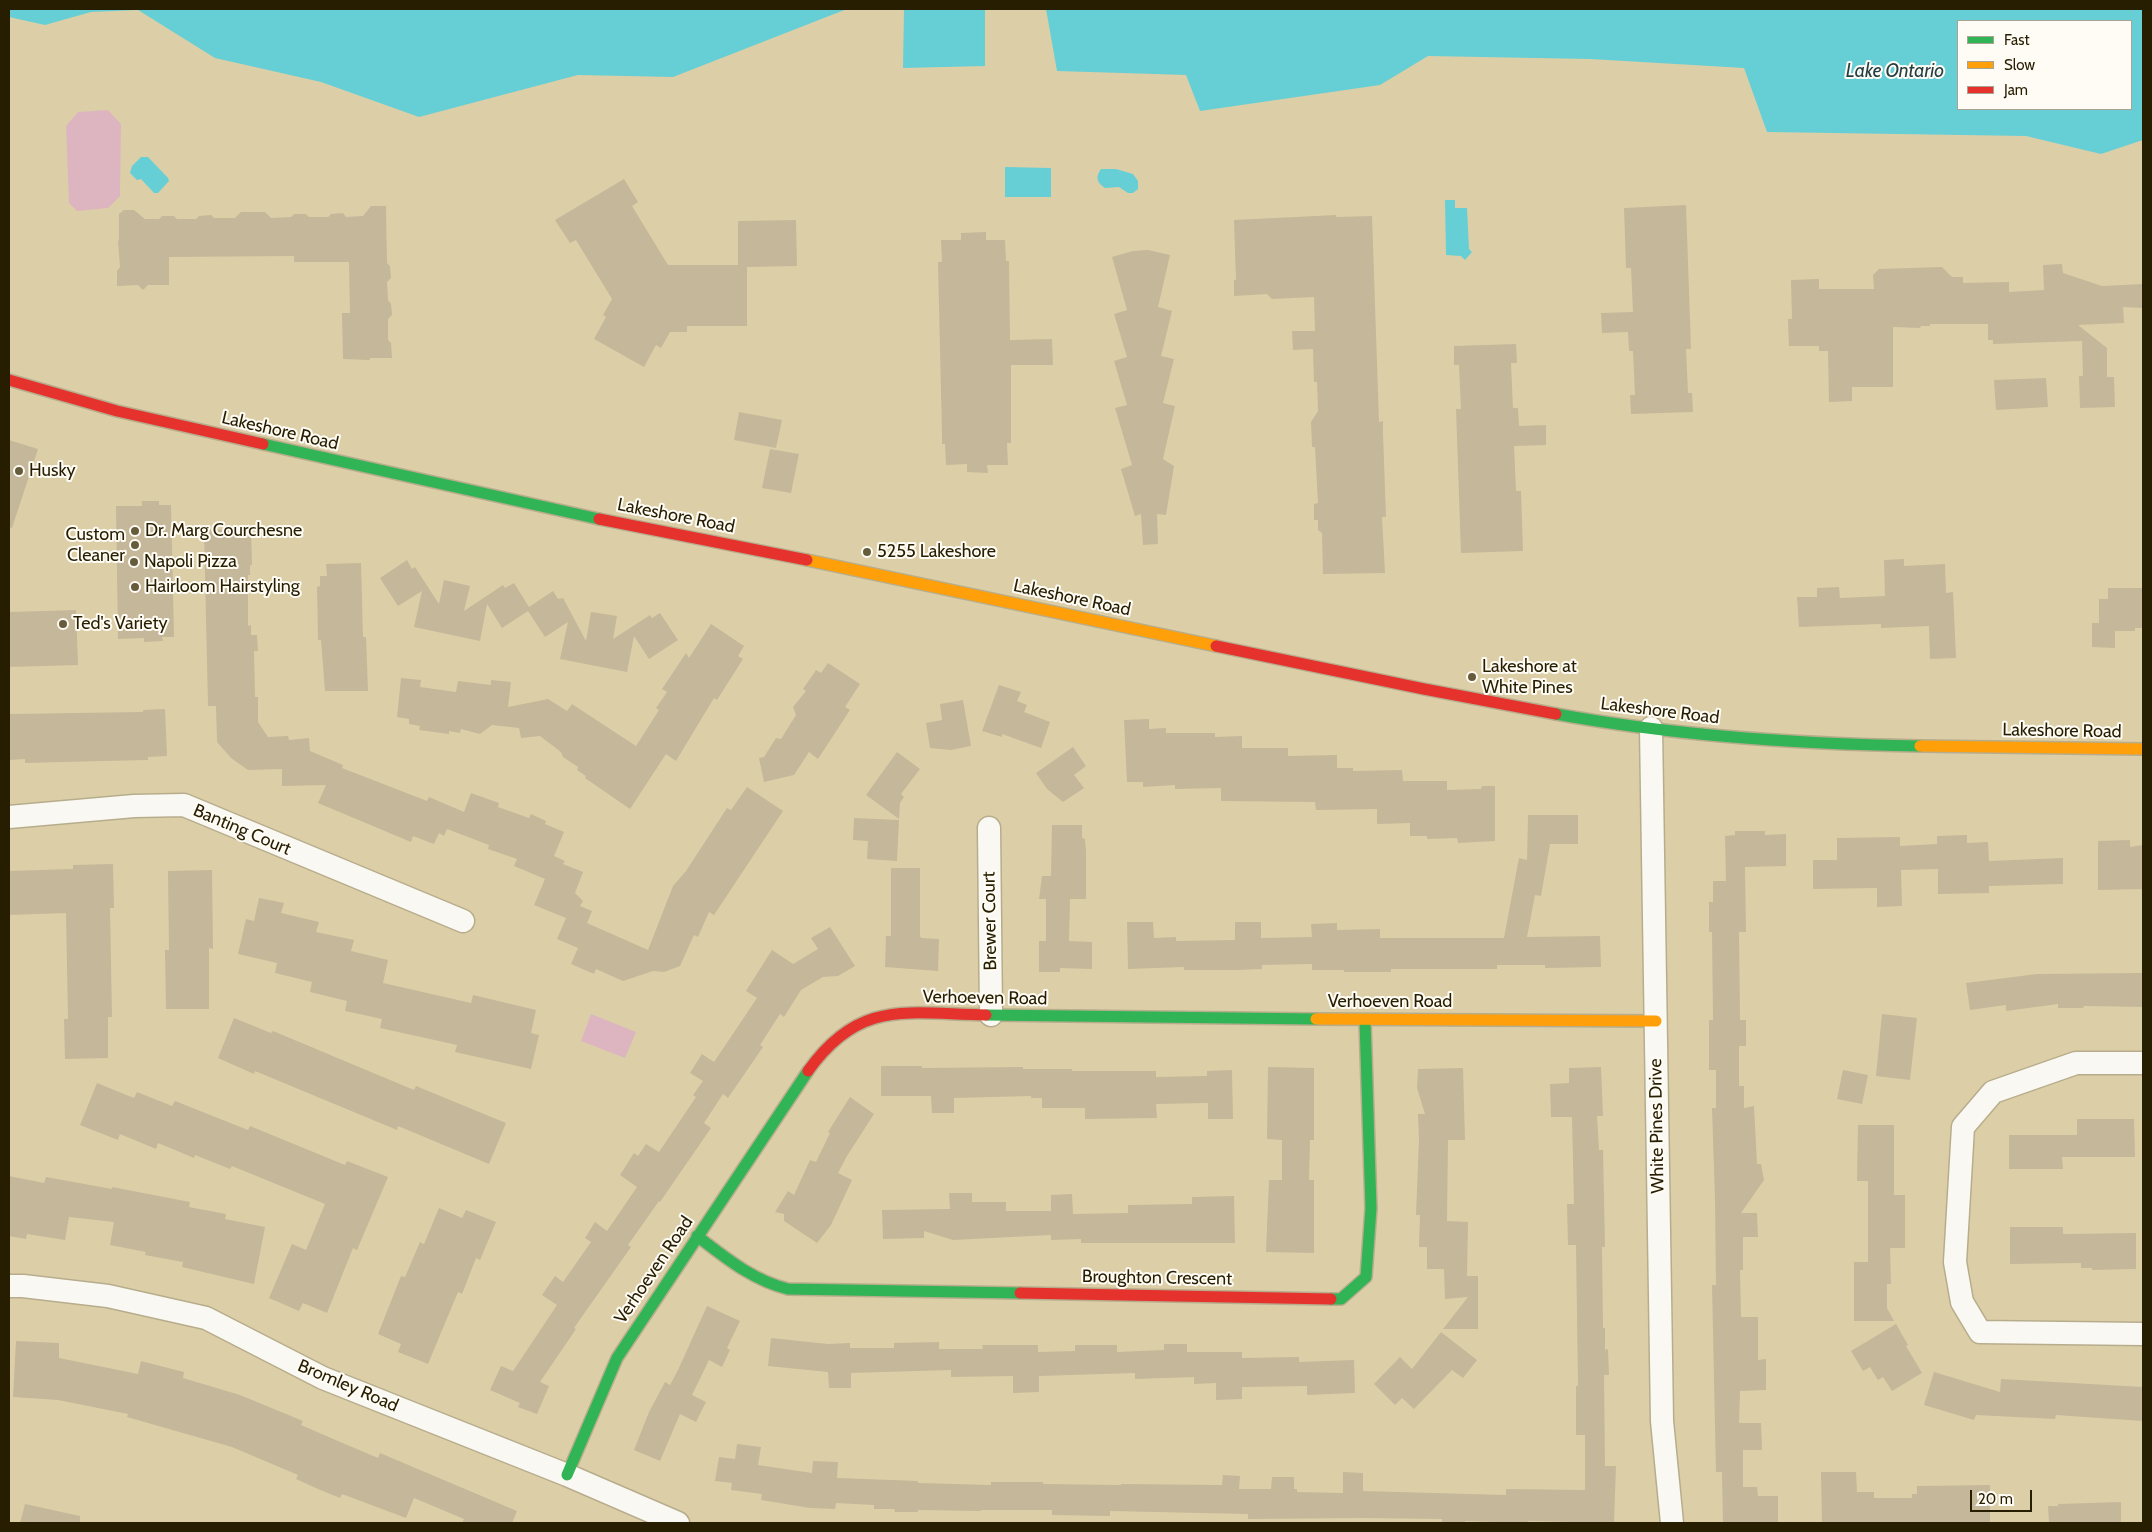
<!DOCTYPE html>
<html>
<head>
<meta charset="utf-8">
<style>
  body { margin:0 }
  #map { position:relative; width:2152px; height:1532px; overflow:hidden; background:#dccfa7; font-family:Cabin,sans-serif }
  canvas { display:block }
  .frame { position:absolute; inset:0; border:10px solid #271e01; pointer-events:none }
  .legend { position:absolute; left:1957px; top:20px; width:175px; height:90px; box-sizing:border-box; background:#fffcf5; border:1px solid #a9a393; margin:0; padding:6px 9px; list-style:none; font-size:15px; color:#271e01 }
  .legend li { display:flex; align-items:center; gap:10px; height:25px }
  .legend b { width:25px; border:1px solid #a9a393 }
  .scale { position:absolute; left:1970px; top:1490px; width:62px; height:22px; box-sizing:border-box; border:2px solid #271e01; border-top:0; padding-left:6px; font-size:15px; line-height:18px; white-space:nowrap; color:#271e01; -webkit-text-stroke:4px #fffcf5; paint-order:stroke }
</style>
</head>
<body>
<div id="map">
<canvas width="2152" height="1532"></canvas>
<div class="frame"></div>
<ul class="legend">
<li><b style="height:6px;background:#30b455"></b>Fast</li>
<li><b style="height:6px;background:#ff9f0a"></b>Slow</li>
<li><b style="height:6px;background:#e5322d"></b>Jam</li>
</ul>
<div class="scale">20 m</div>
</div>
<script>
const ctx = document.querySelector('canvas').getContext('2d');
ctx.lineJoin = 'round';
function paint(path, color) {
  ctx.fillStyle = color;
  ctx.fill(path, 'evenodd');
}
function trace(path, color, width, dash) {
  ctx.strokeStyle = color;
  ctx.lineWidth = width;
  ctx.lineCap = dash ? 'butt' : 'round';
  ctx.setLineDash(dash || []);
  ctx.stroke(path);
}
function drawText(font, color, halo, rows, align = 'center') {
  ctx.font = font + ' Cabin,sans-serif';
  ctx.lineWidth = 4;
  ctx.setLineDash([]);
  ctx.textBaseline = 'middle';
  ctx.strokeStyle = halo;
  ctx.fillStyle = color;
  for (const [text, x, y, turn = 0] of rows) {
    ctx.save();
    ctx.translate(x, y);
    ctx.rotate((+turn || 0) * Math.PI / 180);
    ctx.textAlign = isNaN(turn) ? turn : align;
    if (halo) ctx.strokeText(text, 0, 0);
    ctx.fillText(text, 0, 0);
    ctx.restore();
  }
}
const green = new Path2D(`
  M108,110L121,124L120,196L108,208L77,211L69,203L66,126L78,112Z
  M591,1014L636,1032L625,1058L581,1041Z`);
const water = new Path2D(`
  M9,9H847L673,77L578,75L419,117L321,82L215,58L138,10L91,12L45,25L9,17Z
  M904,9H985V66L903,68Z
  M1046,9H2143V140L2101,154L2026,136L1767,132L1744,68L1590,59L1428,56L1380,85L1200,111L1186,75L1057,71ZM2131,21V109H1958V21Z
  M141,157H148L168,178L169,181L158,193H154L141,179L137,180L130,173L132,166Z
  M1005,167L1051,168V197H1005Z
  M1101,169H1116L1133,174L1138,181V189L1133,193H1128L1119,187L1105,188C1097,183 1095,177 1101,169Z
  M1445,200H1455V208H1467L1469,249L1472,252L1465,260L1461,256L1446,255Z`);
const building = new Path2D(`
  M624,179L638,202L632,206L668,265H738V221L796,220L797,266L747,267V326H687V332H670L661,348L656,345L644,367L594,339L606,317L603,315L612,299L576,240L570,243L555,220Z
  M1686,205L1691,349H1686L1688,393H1692L1693,412L1631,414L1630,395H1635L1633,351H1629L1628,332L1602,333L1601,313L1633,312L1631,268H1626L1624,208Z
  M371,206H386L387,263L390,266L391,278L387,282L388,300L391,304L392,315L388,319V340L391,343L392,358H371L369,360L343,359L342,313H350L349,262H294V256L169,257V285H148L143,290L138,285L117,286V271L120,267L118,241L119,240V214L124,210H134L145,219H159L162,216H174L177,219H196L199,216L211,215L214,218H235L241,212H265L271,218L291,217L294,214H306L309,217H328L331,214L343,213L346,217L363,216Z
  M1336,215V217L1372,216L1379,422L1383,421V433L1386,517H1382L1385,573L1323,574L1322,533L1318,530V520H1314V504L1318,503L1315,447H1312L1311,422L1318,411L1317,382H1314L1313,349L1293,350L1292,331H1315L1314,297L1272,299L1267,294L1234,296V280H1236L1234,220Z
  M986,232V240H1005L1006,261H1009L1010,340L1052,339L1053,365H1011V443H1007L1008,465H987L988,473L967,472V464L946,465L945,444H942V435L938,262H942L941,240H961V233Z
  M1148,250L1170,255L1158,307L1172,311L1161,356L1174,359L1163,403L1175,406L1163,459L1174,466L1166,515L1157,514L1158,544L1143,545L1141,514L1135,516L1121,469L1132,465L1115,408L1127,405L1114,361L1127,357L1114,314L1127,310L1112,257L1133,251Z
  M2062,264L2063,273L2102,286L2143,284V308L2123,307L2124,323L2078,325L2107,348V377H2114L2115,407L2080,408L2079,376H2083L2082,341L1993,344V340H1988V324H1930V326H1921L1920,328L1893,327V387H1852V401L1829,402L1828,351H1819V346H1789L1788,319H1792L1791,280L1819,279V289H1874L1873,275L1879,269L1942,267L1952,277H1963V283L2009,282V292L2044,290L2043,265Z
  M1516,344L1517,363H1511L1513,408H1518L1519,426L1546,425V445L1514,446L1516,491H1521L1523,551L1461,553L1456,409H1461L1459,365H1454V346Z
  M2046,378L2048,407L1996,410L1994,380Z
  M739,412L782,420L776,448L734,440Z
  M9,440L38,449L12,528L9,527Z
  M770,449L799,454L791,493L762,488Z
  M142,501H159V505H171L174,637H162L163,641L144,642V638L118,639L116,506H142Z
  M251,529L252,565H250V575H248V626L251,625V635H257L258,651H254L255,697H258V722L268,737L288,736L289,740L309,738L310,751L343,765L342,768L427,801L429,797L464,812L471,793L499,803L498,807L529,818L531,814L546,821L545,824L564,832L554,856L565,861L563,864L583,872L575,893L583,901L580,906L592,911L587,923L648,950L673,886L686,871L727,808L731,810L747,787L783,811L714,915L709,912L698,937L694,935L680,966L664,972L653,971L623,981L596,969L594,974L571,964L578,948L557,939L566,918L534,905L545,879L514,866L517,859L488,849L489,845L447,829L444,836L439,833L434,844L413,836L411,842L318,803L326,785L282,786V769L248,770L231,758L217,742L216,706H208L204,530Z
  M1904,559V566L1945,564L1946,593L1953,592L1956,658L1930,659L1929,626L1881,628V624L1799,627L1797,597H1817V588L1839,587L1840,598L1885,596L1884,560Z
  M407,560L412,569L415,567L439,604L444,580L470,586L464,611L503,585L505,588L514,583L529,607L553,591L558,599L563,598L586,641L591,612L617,616L613,639L650,615L652,618L660,613L678,640L649,659L634,636L627,672L560,659L568,622L545,637L528,611L502,628L487,604L480,641L414,627L422,591L398,606L380,578Z
  M361,563L363,637H366L368,691H325L321,640H318L317,587L320,586V576H327L326,564Z
  M2108,588H2143V628H2135V631H2115V648L2092,647V623H2099V599H2108Z
  M76,610L78,665L9,667V612Z
  M711,624L744,646L738,656L743,659L717,700L714,698L676,761L666,754L630,809L585,778L586,776L577,770L578,767L563,757L561,752L540,736L521,738L519,728L492,725L480,734L461,729L460,733L449,731V734L419,730L420,726L409,724V719L397,717L401,678L421,680L420,687L456,692L458,681L491,685V680L511,682L508,707L548,699L567,711L572,704L636,746L659,710L656,708L667,692L662,689L686,653L689,658Z
  M828,663L860,684L845,707L850,710L818,759L809,752L794,775L764,782L759,758L764,757L776,738L781,739L796,715L793,707L806,691L803,689L816,670L821,673Z
  M999,685L1021,692L1017,701L1027,705L1024,712L1050,722L1041,748L1002,734V737L982,731Z
  M963,700L971,746L951,750L930,748L926,723L942,720L940,704Z
  M165,709L167,756L148,757V760L102,761L25,763V759L9,760V714L143,712V710Z
  M1149,719V729L1166,728V733H1215V737L1242,736V748H1288V756L1337,755V768H1353V771L1402,770L1403,781H1447V790L1481,789L1482,786H1495V841L1458,843L1457,838L1427,839V836H1410V823L1377,824V809L1316,810L1315,802L1221,801V788L1175,789V785L1143,787V782H1127L1124,720Z
  M1073,747L1086,766L1074,775L1084,788L1063,802L1047,789L1036,773Z
  M897,752L920,769L901,794L904,797L900,803L899,819L866,795Z
  M1528,815H1578V844H1550L1541,896L1535,895L1527,937L1600,936L1601,967L1545,968V965H1497V969H1391V972H1344V970H1312V964L1262,965V969L1236,970H1184V967L1128,969L1127,922H1153L1154,938L1176,937V941L1235,940V922H1261V938L1312,937L1311,924L1337,923V930L1380,929V938H1504L1519,858L1527,860Z
  M854,818L899,820L897,861L867,859L868,841L853,840Z
  M1052,825H1082V838L1085,839L1086,851V899H1070L1069,941L1092,942V969L1060,968V972H1039V941H1046V899H1039L1042,876H1051Z
  M1735,831H1765V835L1786,834V866L1745,867L1746,932H1739L1740,1020H1746V1046H1739V1086H1744V1108L1754,1106L1757,1164H1761L1764,1180L1741,1213H1757L1758,1237H1743V1270H1740L1741,1317H1758V1360L1766,1359V1390L1740,1391L1739,1423H1761L1762,1450H1743V1487H1757L1758,1496H1778V1523H1723L1722,1472H1716L1712,1285H1716L1715,1200L1712,1108H1716V1070H1709V1020H1713L1712,932H1709V902H1713V881H1726L1725,836L1735,835Z
  M1967,835V843L1988,842L1989,861L2063,858V884L1989,886V893L1938,894V869L1901,870L1902,906L1877,907V888L1813,889V860H1837V838L1900,837V846L1937,844V836Z
  M2130,840V847L2143,845V889L2098,890V841Z
  M113,864L114,908H110L112,1017H108V1058L65,1059L64,1019H68L66,913L9,915V871L73,869V865Z
  M891,868H920V936L921,938L939,939L938,971L885,967L886,936H891Z
  M212,870L213,949L209,948V1009H166L165,950H169L168,871Z
  M259,898L284,903L281,913L319,922L316,932L354,940L351,951L388,960L383,983L471,1003L473,995L536,1010L531,1033L539,1035L531,1069L455,1052L457,1045L380,1028L382,1019L345,1011L347,1001L310,992L312,982L275,973L277,963L238,954L246,919L254,921Z
  M830,927L855,966L838,976L823,977L801,990L784,1017L780,1014L760,1045L763,1047L728,1098L723,1094L704,1123L711,1128L660,1202L659,1201L628,1245L631,1247L574,1328L576,1329L540,1382L549,1386L537,1414L518,1407L520,1403L490,1390L501,1366L513,1371L557,1305L542,1295L555,1276L563,1282L591,1242L585,1238L595,1222L607,1231L637,1187L620,1175L634,1153L638,1156L646,1144L659,1152L696,1097L693,1095L703,1081L690,1073L702,1054L714,1062L757,998L746,991L772,950L793,964L818,949L811,938Z
  M2143,973V1007L2084,1006L2083,1008H2058V1004L2006,1011V1005L1970,1010L1966,983L2037,974Z
  M1882,1014L1917,1018L1910,1080L1876,1076Z
  M234,1018L271,1033L273,1031L414,1090L416,1086L506,1123L489,1164L398,1126L397,1130L255,1071L254,1074L218,1058Z
  M881,1066H922V1068L1023,1067V1069H1072V1071H1156V1077L1207,1076V1071L1232,1070L1233,1119H1208V1103L1156,1104L1157,1118L1085,1119V1108H1042V1098H1031V1096L954,1098V1113H932L931,1096H881Z
  M1268,1067L1314,1068V1140H1310L1309,1180H1314V1253L1266,1252L1269,1180H1282V1140L1267,1139Z
  M1601,1067L1603,1116H1597L1599,1150H1603L1605,1247H1602L1603,1328H1605V1350L1608,1349L1609,1375H1604L1605,1466H1616L1614,1523L1528,1521V1523L1465,1521V1523H1442V1519L1363,1518L1248,1519V1514L1110,1511V1516L1052,1515V1510H981V1511L918,1510V1512H895L894,1509H874V1505L836,1503L835,1509L810,1508L761,1500L762,1494L731,1490L732,1483L715,1481L719,1457L735,1459L737,1444L761,1447L758,1465L812,1473L813,1461L838,1462L837,1478L918,1481V1483L991,1485V1482H1043V1484L1121,1485V1484L1222,1485L1223,1475L1240,1476L1239,1489H1271L1272,1477H1294V1489H1297V1492L1343,1493V1472L1363,1473V1491L1506,1495V1489L1585,1490V1435H1576V1386H1578L1576,1245H1568L1567,1204H1574L1572,1117H1551L1550,1084L1569,1083V1068Z
  M1463,1068L1465,1140H1448L1447,1221L1468,1222L1467,1276H1478V1329H1443L1468,1297L1445,1299L1444,1269H1427V1247H1419L1420,1215H1416L1419,1139L1418,1114H1425L1417,1088L1418,1069Z
  M1843,1070L1868,1075L1862,1104L1837,1099Z
  M97,1083L134,1098L137,1092L172,1106L175,1101L248,1130L250,1126L345,1165L347,1161L388,1177L357,1250L353,1248L327,1313L303,1303L299,1311L269,1298L292,1244L306,1250L325,1204L232,1166L230,1169L195,1155L194,1158L158,1143L156,1149L120,1134L118,1140L80,1125Z
  M850,1097L874,1114L847,1156L838,1173L852,1180L831,1225L817,1243L784,1221V1214L775,1212L788,1191L794,1195L810,1160L816,1162L830,1133L828,1132Z
  M2077,1119H2134L2135,1157H2062L2063,1169H2009V1135H2077Z
  M1858,1125H1894V1195H1905V1248H1890L1891,1284H1887V1308L1894,1321H1854V1262H1868V1181H1857Z
  M9,1176L44,1183L46,1177L112,1189V1187L190,1202L189,1207L226,1214L225,1219L265,1227L254,1284L182,1267L183,1262L145,1255L146,1252L110,1245L114,1222L69,1217L65,1240L27,1234L26,1239L9,1236Z
  M949,1193H972V1202H1006V1211H1051V1195L1072,1194L1073,1214L1128,1213V1205L1192,1204V1197L1234,1196L1235,1243H1081V1239L1051,1240V1235L953,1240L924,1231V1238L883,1239L882,1210L950,1209Z
  M439,1208L462,1218L466,1210L496,1222L480,1260L476,1258L462,1294L458,1292L428,1364L398,1352L401,1344L378,1334L401,1276L405,1277L420,1242L424,1244Z
  M2010,1227H2063V1234L2136,1233V1269L2092,1270V1268H2081V1263L2010,1264Z
  M707,1306L740,1321L727,1348L730,1350L722,1367L709,1360L692,1395L706,1402L696,1422L680,1414L660,1461L634,1450L649,1412L665,1382L670,1385L678,1370Z
  M1896,1324L1908,1345L1906,1346L1922,1373L1892,1391L1883,1377L1878,1380L1870,1367L1863,1371L1851,1351Z
  M1441,1332L1477,1360L1463,1378L1452,1370L1414,1409L1402,1398L1395,1405L1374,1384L1400,1357L1412,1369Z
  M771,1338L828,1344L850,1343V1348H894V1343L939,1342V1349H983L982,1345H1038V1352L1075,1351V1345H1117V1352L1164,1350V1344H1187V1352H1242V1358L1299,1357V1362L1354,1360L1355,1393L1307,1395V1386L1242,1387V1399L1216,1400V1383L1194,1384V1377L1135,1379V1373L1039,1376V1392L1013,1393V1376L951,1377V1370L851,1373V1388H829L828,1372L768,1366Z
  M16,1341L59,1343V1358L138,1374L141,1361L184,1372L183,1378L240,1395L303,1421L301,1425L338,1441L378,1458L380,1453L517,1511L512,1523H462L464,1519L414,1498L406,1518L342,1494L340,1498L318,1489L296,1479L298,1475L232,1447L127,1417L128,1414L58,1400L13,1397Z
  M1934,1372L2000,1392L2001,1379L2143,1387V1421L2056,1415L2055,1419L1976,1415L1974,1420L1924,1405Z
  M1821,1472H1856L1857,1492H1874V1498H1912V1494H1917V1486L1990,1485V1523H1822Z
  M2121,1502V1523H2049L2048,1506H2058V1504Z
  M25,1504L80,1516V1523H20Z`);
const street = new Path2D(`
  M1651,728L1662,1421L1672,1523
  M9,817L134,806L184,805L463,921
  M989,828L991,1015
  M2143,1063H2076L1993,1092L1963,1127L1955,1262L1962,1302L1980,1332L2143,1334
  M9,1286H23L108,1296L206,1318L323,1378L567,1475L678,1523`);
const fast = new Path2D(`
  M263,444L599,519
  M1556,714C1676,736 1798,744 1920,746
  M986,1015L1316,1019
  M697,1236C726,1258 752,1280 788,1289L1020,1293
  M1331,1299H1341L1366,1277L1371,1208L1365,1020
  M567,1475L617,1358L808,1071`);
const slow = new Path2D(`
  M807,560L1216,646
  M1920,746L2143,749
  M1316,1019L1656,1021`);
const jam = new Path2D(`
  M9,380L117,411L263,444
  M599,519L807,560
  M1216,646L1424,689L1556,714
  M808,1071C860,998 908,1014 986,1015
  M1020,1293L1331,1299`);
const markers = [
  [19,471,5,"#665c3b"],
  [135,531,5,"#665c3b"],
  [135,545,5,"#665c3b"],
  [867,552,5,"#665c3b"],
  [134,562,5,"#665c3b"],
  [135,587,5,"#665c3b"],
  [63,624,5,"#665c3b"],
  [1472,677,5,"#665c3b"]
];
const streetNames = [
  ["Lakeshore Road",280,431,13],
  ["Lakeshore Road",676,516,11],
  ["Lakeshore Road",1072,598,12],
  ["Lakeshore Road",1660,711,7],
  ["Lakeshore Road",2062,731,1],
  ["Banting Court",242,830,23],
  ["Brewer Court",990,921,-91],
  ["Verhoeven Road",985,998,1],
  ["Verhoeven Road",1390,1002],
  ["White Pines Drive",1657,1126,-91],
  ["Verhoeven Road",654,1270,-56],
  ["Broughton Crescent",1157,1278,1],
  ["Bromley Road",348,1386,23]
];
const poiNames = [
  ["Husky",29,471],
  ["Dr. Marg Courchesne",145,531],
  ["Custom",125,535,"right"],
  ["Cleaner",125,556,"right"],
  ["5255 Lakeshore",877,552],
  ["Napoli Pizza",144,562],
  ["Hairloom Hairstyling",145,587],
  ["Ted's Variety",73,624],
  ["Lakeshore at",1482,667],
  ["White Pines",1482,688]
];
const waterNames = [
  ["Lake Ontario",1895,71]
];
paint(green, '#ddb5c0');
paint(water, '#66cfd5');
paint(building, '#c5b799');
trace(street, '#b7ad8d', 25);
trace(fast, '#b7ad8d', 14);
trace(slow, '#b7ad8d', 14);
trace(jam, '#b7ad8d', 14);
trace(street, '#faf8f2', 22);
trace(fast, '#30b455', 11);
trace(slow, '#ff9f0a', 11);
trace(jam, '#e5322d', 11);
for (const [x, y, r, color] of markers) {
  const dot = new Path2D();
  dot.arc(x, y, r, 0, 2 * Math.PI);
  ctx.fillStyle = color;
  ctx.fill(dot);
  trace(dot, '#fffcf5', 2);
}
drawText('18px', '#271e01', '#fffcf5', streetNames);
drawText('18px', '#271e01', '#fffcf5', poiNames, 'left');
drawText('italic 19px', '#253e43', '#fffcf5', waterNames);
</script>
</body>
</html>
